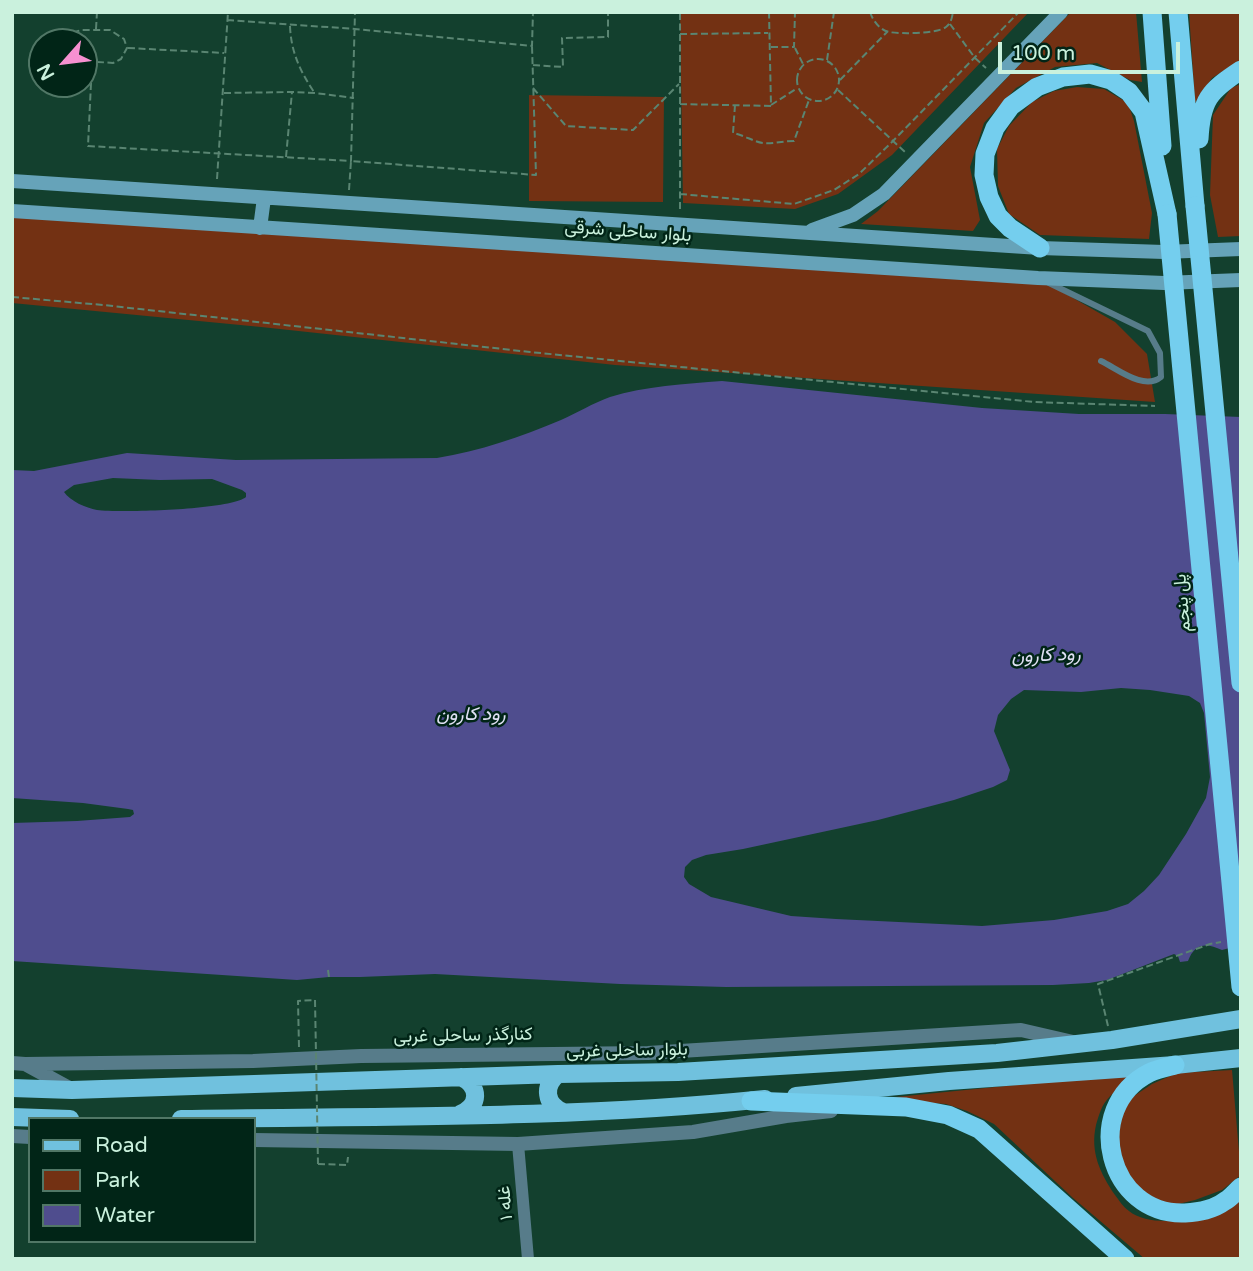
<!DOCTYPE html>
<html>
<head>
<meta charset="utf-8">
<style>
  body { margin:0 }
  #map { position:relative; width:1253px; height:1271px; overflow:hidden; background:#13402e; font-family:"Varela Round",sans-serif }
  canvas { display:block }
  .frame { position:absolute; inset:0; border:14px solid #caf1dd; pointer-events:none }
  .legend { position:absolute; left:28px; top:1117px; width:228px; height:126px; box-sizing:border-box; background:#012517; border:2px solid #517766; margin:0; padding:9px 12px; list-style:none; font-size:21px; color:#caf1dd }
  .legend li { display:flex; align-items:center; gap:14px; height:35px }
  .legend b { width:35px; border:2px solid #517766 }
  .north { position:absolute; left:28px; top:28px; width:70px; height:70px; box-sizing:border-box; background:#012517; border:2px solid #517766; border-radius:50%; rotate:242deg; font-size:19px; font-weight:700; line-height:28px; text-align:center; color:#caf1dd }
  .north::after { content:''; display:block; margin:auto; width:24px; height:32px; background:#f690d0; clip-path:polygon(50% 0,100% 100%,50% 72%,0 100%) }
  .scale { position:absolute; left:998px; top:42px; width:182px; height:32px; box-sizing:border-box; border:4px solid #caf1dd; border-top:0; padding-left:9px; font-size:21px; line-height:24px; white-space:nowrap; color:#caf1dd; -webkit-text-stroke:5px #012517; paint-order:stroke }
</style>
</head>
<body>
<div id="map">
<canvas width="1253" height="1271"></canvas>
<div class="frame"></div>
<ul class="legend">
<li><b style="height:9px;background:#70c1de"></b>Road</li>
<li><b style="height:19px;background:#733113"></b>Park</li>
<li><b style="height:19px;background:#4f4d8e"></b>Water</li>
</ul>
<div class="north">N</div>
<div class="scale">100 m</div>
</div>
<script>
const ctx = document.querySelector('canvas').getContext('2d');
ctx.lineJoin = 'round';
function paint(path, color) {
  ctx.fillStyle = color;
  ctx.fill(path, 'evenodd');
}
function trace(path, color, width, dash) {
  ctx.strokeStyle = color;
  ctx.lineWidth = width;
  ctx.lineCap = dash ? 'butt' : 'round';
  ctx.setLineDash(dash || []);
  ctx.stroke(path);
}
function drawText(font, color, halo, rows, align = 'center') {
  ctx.font = font + ' "Varela Round",Vazirmatn,sans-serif';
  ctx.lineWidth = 5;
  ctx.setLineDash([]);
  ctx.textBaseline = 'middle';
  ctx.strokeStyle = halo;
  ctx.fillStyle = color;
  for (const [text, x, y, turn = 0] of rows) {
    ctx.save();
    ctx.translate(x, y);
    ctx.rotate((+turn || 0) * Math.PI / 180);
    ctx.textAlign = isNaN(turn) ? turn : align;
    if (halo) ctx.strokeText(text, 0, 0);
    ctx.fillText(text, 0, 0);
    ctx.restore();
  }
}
const green = new Path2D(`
  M680,12H1029L892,155L838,194L795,209L683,203Z
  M1071,12H1136L1142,82L1130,80L1097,63L1055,67L1016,88L984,123L970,167L980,220L973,231L861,224L878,211Z
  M1189,12H1241V60L1212,78L1195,103Z
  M1241,84V236L1218,237L1210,195L1213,115L1231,88Z
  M1077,87L1104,89L1128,103L1134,121L1152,213L1149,239L1040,235L1009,214L998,186L997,149L1009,126L1032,102L1054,91Z
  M529,95L664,97L663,202L529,201Z
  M12,211L1038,278L1115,322L1147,354L1155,402L615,365L261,327L12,303Z
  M1232,1070L1241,1175L1222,1190L1195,1200L1174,1205L1157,1203L1115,1168L1120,1111L1131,1098L1152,1084L1177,1073Z
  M1145,1072C1132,1080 1116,1088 1106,1101C1101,1107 1098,1118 1096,1125C1090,1152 1100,1173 1115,1195C1119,1200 1123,1207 1129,1211C1137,1218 1153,1221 1164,1221C1191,1222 1216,1209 1241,1200V1259H1145L1073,1198L994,1124L967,1111L946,1104L876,1099Z`);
const water = new Path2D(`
  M722,381L982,408L1079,414H1165L1241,417V945L1222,950C1207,943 1195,942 1188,961L1180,962L1178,956L1174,954L1107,980L1089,983L1053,985L726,987L620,984L435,974L360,977H329L297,980L12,961V823L77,821L130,817L134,814L133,810L128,809L83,803L12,798V470L34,471L127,453L236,460L437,458C480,451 520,437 561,420C577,413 593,403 610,397C645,386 685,384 722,381ZM113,478L160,480L212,479L242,490L246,493V497C230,510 121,513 97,510C86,508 70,501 64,492L74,485ZM1121,688L1150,690L1189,696L1200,703L1204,713L1210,777L1206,798L1186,834L1159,875L1144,891L1128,904L1107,911L1054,920L982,926L836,919L791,916L711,897L689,884L684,877L685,867L692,860L706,855L743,849L878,820L954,800L993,787L1007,780L1010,770L994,731L998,715L1011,699L1024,690L1081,692Z`);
const path = new Path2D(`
  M870,12C873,21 880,30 889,32C900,34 937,34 946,27C951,23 952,18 953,12
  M227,20L355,29L532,46L533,12
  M950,24L975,58L986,68
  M290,26C291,52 300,71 314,92
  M96,29L97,12
  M680,34L768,33
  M68,42L72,33L81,30H110L124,39L127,48L121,59L113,63L84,61
  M771,47H794L795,12
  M128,48L224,53
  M795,48L803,64
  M797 80a21 21 0 1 1 42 0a21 21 0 1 1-42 0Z
  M827,60L834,12
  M92,62L88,146L351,161L355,12
  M533,65L563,67L562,38L608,37V12
  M840,80L887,32
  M533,88L566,126L633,130L679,84
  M838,90L906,153
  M224,93L292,92L315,93L354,98
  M680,104L771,106L769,12
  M735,105L733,133C744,135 754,142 763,143C773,144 783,141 794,141L809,100
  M771,105L796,89
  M286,157L292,92
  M217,179L228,12
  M349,190L351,161L536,175L532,46
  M680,194L794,204L834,190L859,174L893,141L1019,12
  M680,209V12
  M12,297L103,305L530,352L1034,402L1155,406
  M328,970L329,977
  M1108,1026L1098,984L1210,944L1221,942
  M299,1047L298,1001L315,1000
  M318,1164L347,1165L348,1157`);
const service = new Path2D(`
  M1049,283L1148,331L1160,353L1161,377C1144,391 1118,369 1101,361`);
const minor = new Path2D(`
  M518,1144L528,1259`);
const tertiary = new Path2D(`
  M12,1063L25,1064L253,1061L361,1056L648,1053L1021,1030L1073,1042
  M27,1065L71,1089
  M12,1136L30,1137
  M254,1140L518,1144L693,1132L786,1116L831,1111`);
const secondary = new Path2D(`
  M12,181L1040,248L1164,252L1241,249
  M12,211L1038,278L1164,283L1241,280
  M260,228L264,198
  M812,230L853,215L884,194L1061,12`);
const primary = new Path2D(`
  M558,1074C543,1086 545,1104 563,1112
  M12,1088L72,1090L558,1074L678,1072L948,1056L997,1053L1112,1040L1241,1019
  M796,1096L949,1081L1175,1065L1241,1058
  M460,1114C480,1106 480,1086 461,1077
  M12,1117L70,1119
  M181,1119C375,1116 571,1119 765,1099`);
const trunk = new Path2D(`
  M1152,12L1162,146
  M1178,12L1195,206
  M1199,139C1201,100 1209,91 1241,70
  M1040,248L1010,228L998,216L989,197L984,175L985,154L995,128L1011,106L1037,87L1063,77L1090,74L1111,80L1129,92L1144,112L1167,214
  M1175,1065C1167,1067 1157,1069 1149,1073C1081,1108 1108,1216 1185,1213C1199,1212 1213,1210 1225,1201C1231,1198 1236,1191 1241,1187
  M751,1101L906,1107L948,1115L979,1129L1125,1259`);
const pathBridge = new Path2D(`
  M315,1000L318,1164`);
const trunkBridge = new Path2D(`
  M1195,206L1241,683
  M1167,214L1241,987`);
const streetNames = [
  ["بلوار ساحلی شرقی",628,232,4],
  ["پل پنجم",1183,603,-95],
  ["کنارگذر ساحلی غربی",463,1036,-1],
  ["بلوار ساحلی غربی",627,1051,-1],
  ["غله ۱",506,1203,-95]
];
const waterNames = [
  ["رود کارون",1046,656,-2],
  ["رود کارون",471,715]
];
paint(green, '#733113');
paint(water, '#4f4d8e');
trace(path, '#5a8572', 2, [7, 3.5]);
trace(service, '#577c8a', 6);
trace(minor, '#577c8a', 12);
trace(tertiary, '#577c8a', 14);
trace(secondary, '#66a3b9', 14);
trace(primary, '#70c1de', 18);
trace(trunk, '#74ceee', 19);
trace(pathBridge, '#5a8572', 2, [7, 3.5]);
trace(trunkBridge, '#74ceee', 19);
drawText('18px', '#caf1dd', '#012517', streetNames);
drawText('italic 19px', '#e0e1f5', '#012517', waterNames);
</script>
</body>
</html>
